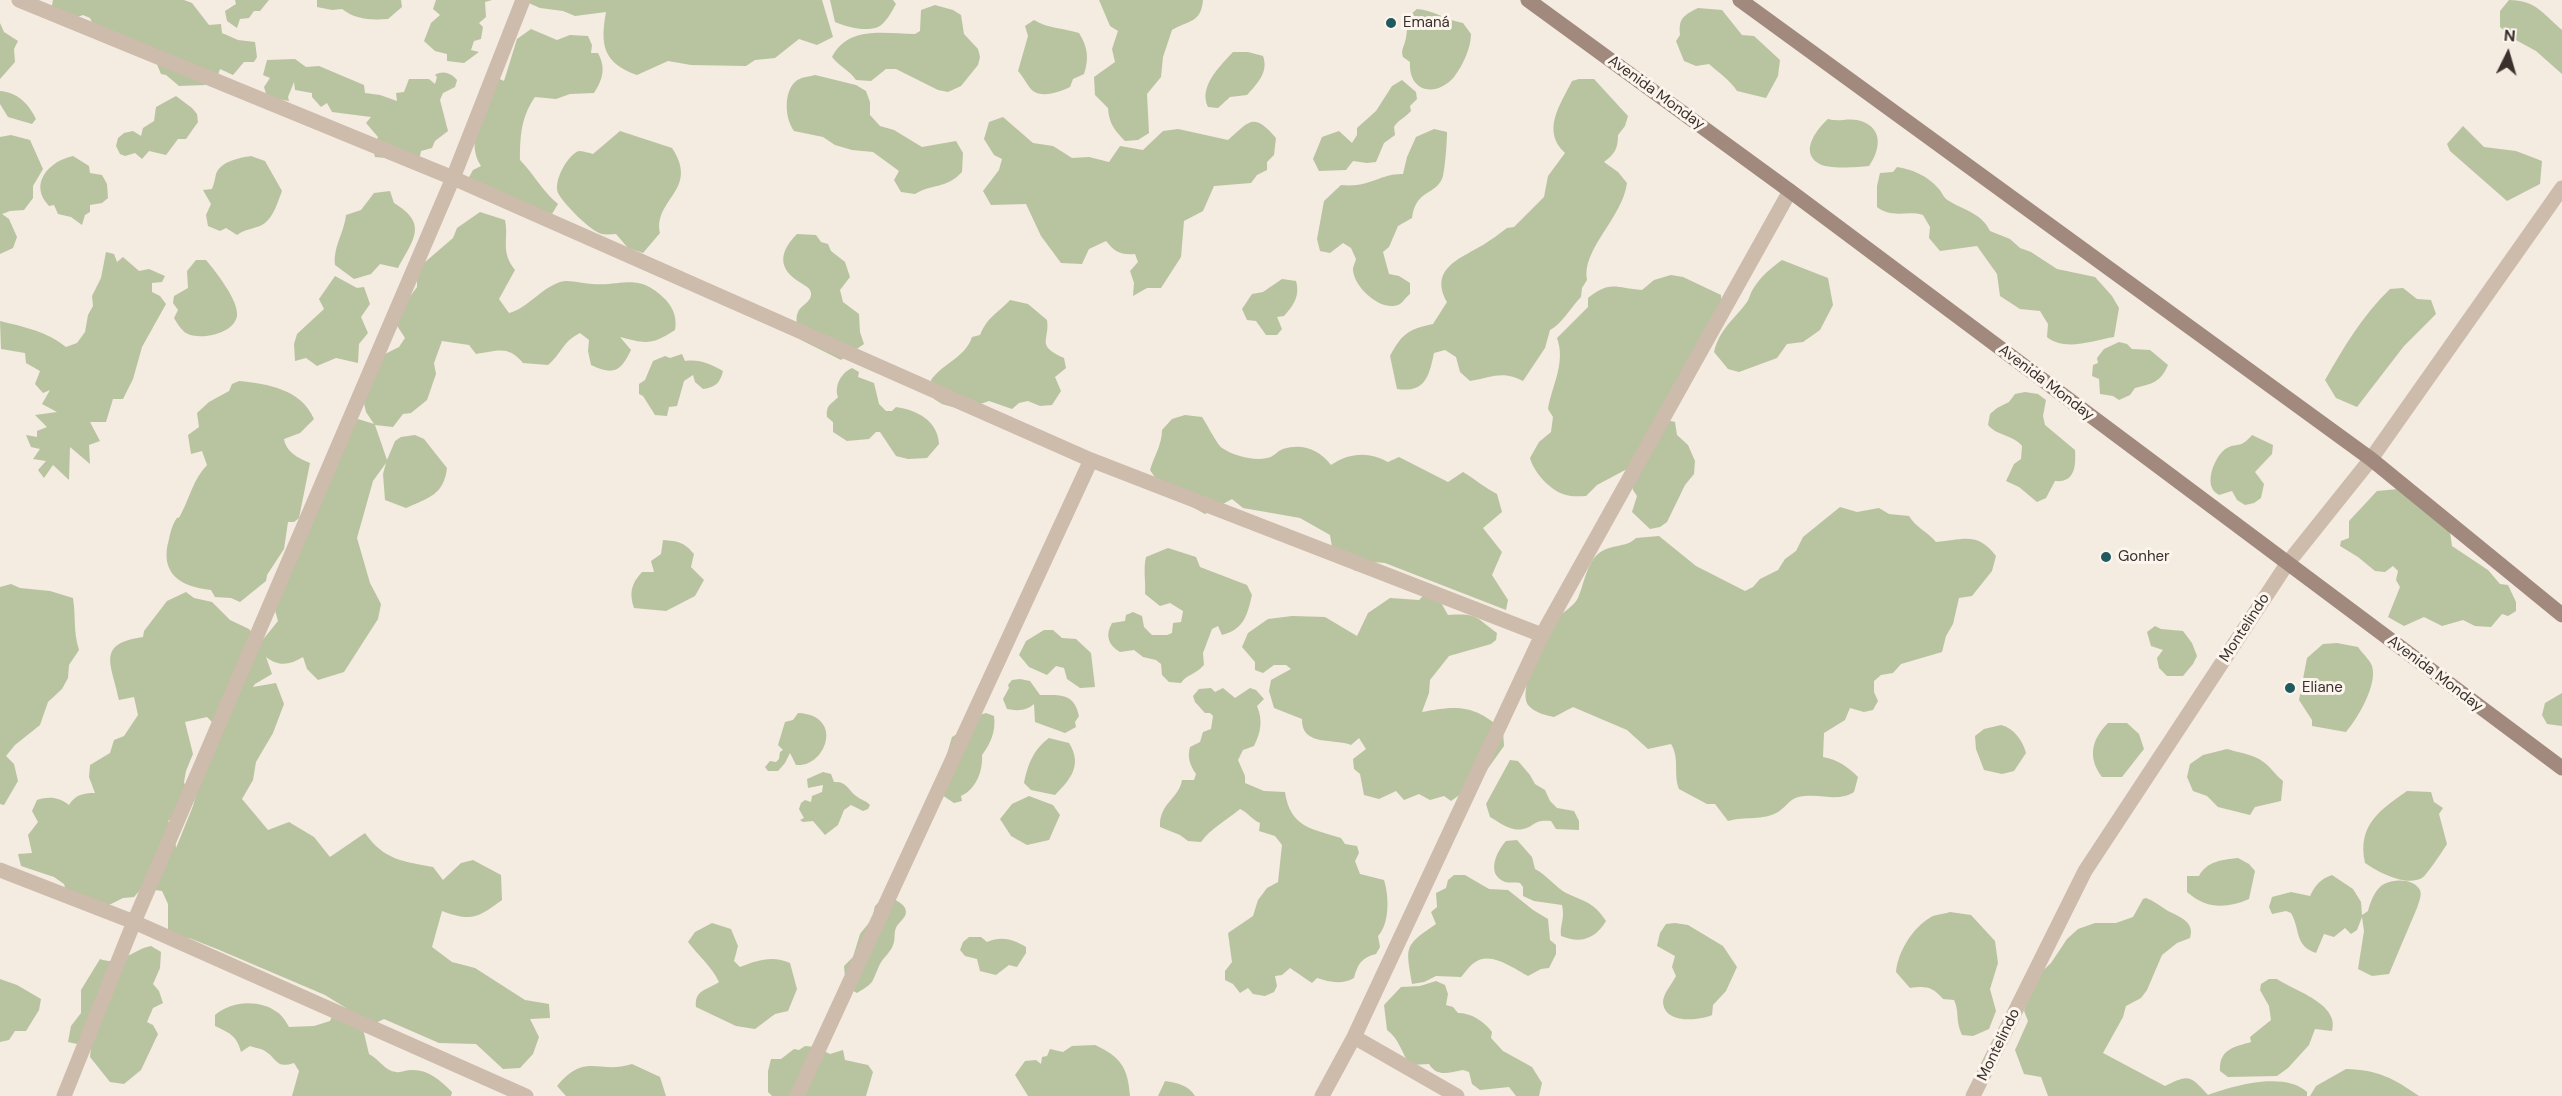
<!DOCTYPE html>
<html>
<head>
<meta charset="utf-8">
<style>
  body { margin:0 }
  #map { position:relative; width:2562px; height:1096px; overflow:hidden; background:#f4ebe1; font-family:"DM Sans",sans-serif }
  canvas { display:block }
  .north { position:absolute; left:2478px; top:24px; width:60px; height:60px; -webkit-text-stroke:4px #fbf5ee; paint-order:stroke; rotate:5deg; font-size:16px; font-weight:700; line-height:24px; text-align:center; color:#3b302b }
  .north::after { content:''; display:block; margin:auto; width:21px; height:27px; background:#3b302b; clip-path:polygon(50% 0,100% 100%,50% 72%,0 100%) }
</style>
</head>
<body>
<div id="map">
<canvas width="2562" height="1096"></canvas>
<div class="north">N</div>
</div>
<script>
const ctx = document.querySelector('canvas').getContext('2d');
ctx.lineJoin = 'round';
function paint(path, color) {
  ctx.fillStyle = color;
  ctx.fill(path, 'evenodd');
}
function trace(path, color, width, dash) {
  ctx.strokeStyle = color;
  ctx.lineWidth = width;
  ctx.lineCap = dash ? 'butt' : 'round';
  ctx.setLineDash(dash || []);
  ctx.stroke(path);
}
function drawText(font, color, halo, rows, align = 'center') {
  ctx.font = font + ' "DM Sans",sans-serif';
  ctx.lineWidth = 6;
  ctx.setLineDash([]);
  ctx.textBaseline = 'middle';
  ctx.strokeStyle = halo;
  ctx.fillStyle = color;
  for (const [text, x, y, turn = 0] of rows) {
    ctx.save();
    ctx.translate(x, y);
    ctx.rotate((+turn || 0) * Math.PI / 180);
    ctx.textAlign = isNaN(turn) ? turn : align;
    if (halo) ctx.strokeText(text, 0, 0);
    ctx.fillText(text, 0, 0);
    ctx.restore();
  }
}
const green = new Path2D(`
  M53,0H184L192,3L209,25L221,24L222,33L238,40L255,42L257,57L254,62H244L233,75L220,69L218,75L205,85L179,86L166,75L161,74L156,62L93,25L90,18L83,15L61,23L50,16Z
  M235,0H269L260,11H254L249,18L240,19L237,28L227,21L225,11L236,4Z
  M317,0H401L402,7L388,19C371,20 356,20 342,9L332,10L317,7Z
  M436,0H492L485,2L486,17L479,23L483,27L481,39L474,41L471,50L479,52L464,63L447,61V54L435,51L424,41L431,23L440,15L433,9Z
  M522,0H822L833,37L817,45L799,39L775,58L755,60L746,66L691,65L668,61L637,75C603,63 600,45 606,12L575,16L563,11L540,8Z
  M830,0H893L896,4C892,11 886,23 878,27C866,32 846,27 835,22Z
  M1099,0H1203C1201,23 1189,20 1172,30L1163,57L1161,77L1147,94L1149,133L1138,140L1125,141C1114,130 1109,123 1108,108L1095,95L1094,77L1115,62L1112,49L1118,31L1110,26Z
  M2509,0C2536,0 2543,14 2562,30V74L2536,51L2514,39L2500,27V11Z
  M935,5L953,10L961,15L964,34L978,49L980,57L978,65L961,86L948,92L938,90L896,69H886L871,81L856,80C849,70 840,67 832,57C849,25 884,34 915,34L920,31L921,10Z
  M1698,8L1722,10L1742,35L1754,36L1780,60L1778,76L1766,98L1737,91C1730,80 1719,73 1709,64L1696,66L1684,61L1676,41L1680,35C1678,18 1684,15 1698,8Z
  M1417,9C1433,10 1446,20 1463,23L1471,34C1471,48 1463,65 1454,77C1436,98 1408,92 1410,62L1403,57C1401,50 1403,49 1405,42C1409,30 1404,18 1417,9Z
  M1034,20C1049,29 1064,28 1079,33C1088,47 1089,59 1084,74L1073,79L1070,87C1060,92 1043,98 1033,91C1028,87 1023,76 1018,71L1028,36L1025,26Z
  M0,23L4,32L18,41L14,49L15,62L0,79Z
  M531,29L557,40L570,35L588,36L592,45L591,53H598C606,68 603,79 594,93L570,94L556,99L535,97C521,117 520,136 520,160C534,174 542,191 558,204L552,214L468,179L473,170L481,166C464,142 485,101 493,76L504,81L517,39Z
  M1233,52H1248L1263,56C1269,72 1257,84 1247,95L1230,97L1218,108L1208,107C1198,87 1220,66 1233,52Z
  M295,59L306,67L319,66L364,85L365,93L380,95L397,101L396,93L404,92L409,79H429L435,84L437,77L435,75C443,70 451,73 457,80L455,87L443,93L440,100L448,131L435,141L432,148L421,151L420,156L396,159L375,157L373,149L378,137L366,123L371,117L332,112L327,103L321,107L312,97V93L295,90L294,82L288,97L289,101L267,97L264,87L270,78L263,75L267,60Z
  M815,75L856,85L866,91L870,102V115L880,126L894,130L922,147L956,141L963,153L962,172C945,190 932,183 915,194L901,192L894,180L899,171L873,152L852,150L835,145L823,137L794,131C785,119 783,92 796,81C801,77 808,77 815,75Z
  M1579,79H1594L1628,116L1625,126L1618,135C1618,148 1615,154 1604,162L1618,172L1627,183C1623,217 1581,250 1587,280L1582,288L1581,297C1571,307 1562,324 1550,330L1545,348L1523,381C1501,370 1492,378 1470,381L1460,372L1456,357L1445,350L1434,353C1429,377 1425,393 1397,389L1390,356C1402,334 1408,329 1433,324L1447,302C1429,269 1459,259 1483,245C1491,240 1499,234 1507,228L1514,227L1544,197L1548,176L1565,153C1541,131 1560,105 1572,81Z
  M1402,80L1416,92L1417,99L1410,106L1411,111C1405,118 1399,119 1394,127L1395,135L1384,143L1376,162L1367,163L1353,161L1346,170L1319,171L1313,159L1322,137L1339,131L1352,143L1357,135V128L1376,111L1392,86Z
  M0,91C17,92 29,104 36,119L32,124L8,117L0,104Z
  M176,96L192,108L197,114L198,122L186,139H178L166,155L149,151L142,159L135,153L125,156L120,154L116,146L118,138L124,133L133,131L141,136L143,128L154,121L156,107Z
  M1003,117L1033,143L1053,146L1072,158L1089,157L1109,162L1120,146L1143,150L1163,131L1178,129L1228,140C1249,122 1253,111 1276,138L1274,155L1267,162V170L1257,175L1251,183L1214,186L1203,211L1184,221L1181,257L1161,288H1147L1133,296L1134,283L1130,271L1138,262L1135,254C1120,255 1115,252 1106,241L1089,249L1082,264L1061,263L1041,236L1026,204L991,205L983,191L999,170L1002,159L994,155L984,139L989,122Z
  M1828,119C1838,122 1847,118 1857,120C1884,126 1881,149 1869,166C1857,167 1828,170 1818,163C1799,151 1818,128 1828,119Z
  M2463,126L2484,147L2516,151L2542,161L2540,184L2507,201L2450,151L2447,144Z
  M1434,129L1447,132C1447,142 1445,168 1443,176C1437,196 1416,188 1412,218L1398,226L1389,247L1383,252L1389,274L1399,276L1410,283V294C1407,296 1403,302 1400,304C1382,314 1352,286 1353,268C1354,265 1355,262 1356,259L1351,248L1343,243L1330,253L1320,251L1317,239L1324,201L1341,185C1370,188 1381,173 1403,174L1407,157L1416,137Z
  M620,131L672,148C700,190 653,199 660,233L643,253L628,248L616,234C611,234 606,235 602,234C590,231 563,203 558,193C553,181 568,154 579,151C583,151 589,153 593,154Z
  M11,135L30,140L43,169L33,186V198L24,210L10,211L2,214L9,219L17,237L13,248L0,254V137Z
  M73,156L89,166L90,173L102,175L107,184L108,198L102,203L90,205V212L85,215L82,225L71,217L58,214L54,205L49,206C28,184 49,161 73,156Z
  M251,156L265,161L282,191C278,201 274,216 265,223C257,229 246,228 237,235L226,228L220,231L208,226L206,215L211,204L203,190L212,189C214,184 215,179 216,174C221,161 239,158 251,156Z
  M1897,167C1911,169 1928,176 1938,188C1942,192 1942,195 1946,199C1962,210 1981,212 1990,231L2010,239L2020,248L2031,252L2057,269L2095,277L2112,296L2119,308L2114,337C2094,340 2065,352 2047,337L2048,324L2040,311L2020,309L2000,296L1997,274L1977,246L1940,251L1929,238L1930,227L1923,215C1906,210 1893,219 1877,207V186L1880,173L1893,172Z
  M390,191L394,203C429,224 413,240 398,268L380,264L371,274L354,279L335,265C333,247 344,233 346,215L361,210L374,193Z
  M480,212L505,220C509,240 500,251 515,270L499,299L509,313C528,308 540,289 560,282C569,279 583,284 593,284C626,286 638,272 666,300C674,309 677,319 675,330C652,345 646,344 620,337L631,350C621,371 614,376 591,365L588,351L589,340L580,333C562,342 562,353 548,365L523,363C508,345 498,351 476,354L469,345L442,341L434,363L436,374L427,400L411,413L403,414L393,427L375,425L387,460L395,441L401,437L415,435L424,439L447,468C444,495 428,498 406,508L385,500L383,474L386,463L373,481L357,538L370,583L381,604L378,619L344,672L318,680L307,669L303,657C290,665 279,667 266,657L272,674L255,684L253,687L276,683L284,704L273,733L256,762L253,780L242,799L268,830L289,822L314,837L330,857L365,833C384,860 402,861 433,867L443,880L461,863L473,860L501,875L502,900C477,918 472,922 442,911L432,947L452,962L475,968L525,1000L549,1004L550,1018L530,1019L539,1037L533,1054L520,1068L503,1069L476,1044L439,1043L384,1019L363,1029L369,1054C379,1059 385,1071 396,1072C401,1073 406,1070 411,1070C428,1069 440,1080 452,1092L451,1096H292L299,1071L294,1063C275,1069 278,1059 265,1051C261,1048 255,1048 250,1046L241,1052C237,1036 230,1033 215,1026V1015C231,1001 259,999 277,1012C282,1015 286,1022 289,1027L314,1026L330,1021L335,1010L346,1008L325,995L217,949L189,938H168V904L162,891L142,888L134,897L123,898L97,911L70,903L64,884L54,877L21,866L18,854L32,853L28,835L38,822L32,811L37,800C49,796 59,797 69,805C75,795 83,793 95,793L89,777L90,765L110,753L114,740L124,736L138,715L134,697L119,700C112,664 95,644 143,637L144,631L167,601L186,592L194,598L212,602L230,620L249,629L261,642L278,621L270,593L341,431L358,419L374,424L366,412L360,386L383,355L399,347L405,338L396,324L403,306L417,287V269L453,238L457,228ZM207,717L214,724L193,806L176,848L174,829L168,821L188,806L187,792L184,782L186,771L193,754L185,722Z
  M797,234L816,235L821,242L828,244L831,251L845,262L850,277L840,290L843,302L859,314L860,332L864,344L841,360L801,340C799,331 794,320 798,312C801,305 812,302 811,293C810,287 805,286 801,283C777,269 779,252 797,234Z
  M106,252L114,254L117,262L123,257L139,271L149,269L165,276L162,282L152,283V292L160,296L166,304L142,347L133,379L123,399H113L106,422H90L100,441L89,445L90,464L70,447L69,480L53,465L44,478L38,470L46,461L33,459L40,449L31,447L26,435L37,437V431L47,427L35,415L57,412L42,404L50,390L43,393L35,384L40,371L26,363L25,353L1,349L0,321C24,327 46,331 66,347L77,343L85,332L88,315L93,306L92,296L101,278Z
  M196,260H206C216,272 239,301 237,316C234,334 199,341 186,333C181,330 177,323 174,318L178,310L173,303L174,296L188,288L187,271Z
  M1782,260L1828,278L1833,305L1820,330L1803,342L1787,344L1777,358L1739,372L1728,369L1714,352C1720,328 1734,320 1747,302C1750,298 1750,293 1753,289C1761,276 1770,269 1782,260Z
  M1671,275L1683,277L1721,295L1722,312L1694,362L1688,389L1627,469L1597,485L1586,496C1580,496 1572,497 1566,495C1551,491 1534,473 1530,458L1539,442L1551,432L1553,417L1548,409C1552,385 1566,363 1557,338L1588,307V298C1610,280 1616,288 1642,290L1654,280Z
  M335,276L357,288L364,287L370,304L361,317L368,333L359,344L358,363L336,358L317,366L306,358L295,361L294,344L297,334L324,309L319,299Z
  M1282,279L1296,281C1300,296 1294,305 1284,316L1277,317L1282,329L1277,335H1266L1256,321L1247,320L1242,309L1252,294L1263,292Z
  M2403,288L2417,299L2431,300L2436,314L2404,346L2357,407L2336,398L2325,380C2344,347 2362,316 2390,289Z
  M1010,300L1028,304L1047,320C1050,341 1035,345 1064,358L1066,368L1055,377L1061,391L1052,405L1040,406L1028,401L1019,403L1012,409L989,401L963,410L942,404L934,399L931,380C943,363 965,358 972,337L980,335C988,316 997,314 1010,300Z
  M2119,342L2127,344L2132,349L2150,350L2168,365C2161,382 2152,384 2135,388L2130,395L2119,400L2113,396L2100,394L2099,379L2092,376L2093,365L2098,363L2097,358L2104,349Z
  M682,354L685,361C700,359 710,364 723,371C720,383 716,387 703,389L695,382L693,375L684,381L677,406L669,407L667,416L655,415L643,396L639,394V384L645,380L653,361L665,356L670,358Z
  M852,368L859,372L858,377L874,383L879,404L886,411H892L896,407C917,410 938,421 939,444L927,458L908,459L896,456L880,432H876L869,439L847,441L833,432V422L827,417C826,404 831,405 838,397C834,386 841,373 852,368Z
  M239,381C268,384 301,389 314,419L300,433L284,439C286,452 298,458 310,463L299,518L294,522H288L284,549L267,575L266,581L240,602L231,598L215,597L211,590C180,587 159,573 169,539C170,534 172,526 175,521C179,514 177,522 181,514C190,497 193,480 207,465L202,451L191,454L188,435L199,427L197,413L209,402L229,391L232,384Z
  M2025,392L2038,394L2046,400L2043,416L2045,425L2075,450C2076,466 2075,483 2055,481L2046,498L2037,502L2019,487L2006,481L2014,464L2021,459L2022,446C2014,435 1997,436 1988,425L1990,414L1997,408L2009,402L2015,394Z
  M1185,415L1202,417C1207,424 1216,443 1222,448C1234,456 1253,461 1267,458C1274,457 1277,451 1283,449C1302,443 1319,449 1331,465C1349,453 1368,451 1388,462L1399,457L1448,482L1463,472C1475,479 1485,488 1497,494L1502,512L1483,528L1502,552L1492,575L1508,600L1506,610L1385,563L1373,562L1355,571L1332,547L1330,535L1300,518L1243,508L1232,499L1205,514L1183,502L1168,497L1150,470C1154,456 1162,445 1162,430L1172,419Z
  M1671,421L1675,422L1677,435L1688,445L1695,461L1694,474L1685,485L1667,522L1660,527L1650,529L1632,512L1637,496L1633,490L1630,477L1666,422Z
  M2252,435L2273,445L2272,454L2255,472L2264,484L2261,498L2254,503L2245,505L2237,500L2232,491L2219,495C2216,493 2213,491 2212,488C2207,477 2216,454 2227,448C2239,442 2240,449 2252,435Z
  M2409,488L2450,532L2452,546L2488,570L2500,584L2508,585L2516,602V611L2508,616L2502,614L2491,627L2475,626L2463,620L2442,626L2424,617L2404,626L2388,617L2400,587L2396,580L2398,571L2393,566L2385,572L2375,571L2358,557L2340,546L2341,541L2349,538V521L2377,491Z
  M1840,507L1857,512L1879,508L1889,514L1909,516C1916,528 1927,531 1936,542C1963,540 1977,531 1996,556L1992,571L1972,596L1959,598L1953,624L1946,636L1942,652L1901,664L1893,673L1881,675L1874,681V692L1878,701L1873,710L1864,712L1850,708L1845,720L1824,733L1823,757C1838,760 1847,766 1858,777L1854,792C1838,802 1824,794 1805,796C1789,797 1789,805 1778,812C1763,821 1745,816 1728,821L1715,804H1707L1679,789C1673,773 1680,759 1671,744L1648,749L1627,730L1573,707L1554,717C1545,715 1536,713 1529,706C1516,691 1545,636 1555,621C1561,612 1573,608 1578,598C1583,587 1587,564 1596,556C1608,543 1625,549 1636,538L1659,536L1696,566L1745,591L1753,587L1760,579L1778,570L1785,559L1796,551L1803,537Z
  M663,540C678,541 684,542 694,554L691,567L704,580L695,596L666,611L634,608C629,593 631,584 642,572H654L651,561L661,554Z
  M1168,548L1196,557L1200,567L1247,585L1252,595C1247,616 1244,629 1222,635L1218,626L1212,629L1203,653L1204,665C1195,675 1187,674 1181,683L1169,682L1162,675L1161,664L1156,660L1143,657L1134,650L1120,652C1108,645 1105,635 1112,623L1125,621L1126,615L1133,612L1142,616L1144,627L1152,635H1167L1172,633L1173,623L1181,622L1183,611L1170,603L1160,606L1145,594C1146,581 1143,570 1146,557Z
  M11,584L20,588L50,591L73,598C76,617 73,631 79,650L69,665L68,678L62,689L48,702L40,725L15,745L6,756L14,764L18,781L4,805L0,804V587Z
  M1424,595L1440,601L1448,615C1478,613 1475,617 1497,633L1496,640L1491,644L1449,656L1430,680L1429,693L1422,712C1459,705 1474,705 1503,730L1504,746L1479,781L1451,801L1444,796L1430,800L1419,794L1404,800L1396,791L1379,799L1364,795L1360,774L1354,769L1353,759L1366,749L1359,738L1351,745C1335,738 1301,747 1302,719L1274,708L1269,691L1271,680L1291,669L1286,665H1274L1263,673L1255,670V662L1242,647L1248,633L1268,619L1292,616L1325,617L1357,636L1368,613L1390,598L1419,600Z
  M2155,626L2161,629L2183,631L2192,643L2197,656L2193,664L2183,676H2167L2159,668L2157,658L2163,650L2151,646L2147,632Z
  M1044,630H1053L1062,638L1076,639L1091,653L1095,687L1080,688L1067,679L1064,668L1056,666L1047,675L1029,667L1019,655L1026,641Z
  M2337,643L2358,647C2362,653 2370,660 2372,666C2378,685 2357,719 2346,732L2312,726V720L2299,700L2307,658L2323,644Z
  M1020,679L1030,681L1040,695C1061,695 1074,693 1079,716L1075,722L1076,727L1065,733L1035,722L1034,704C1026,711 1017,711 1007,709L1003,699L1009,688L1008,685L1012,680Z
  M1211,688L1215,692L1223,688L1235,698L1250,688L1256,690L1264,699L1257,706C1263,720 1261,732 1254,746L1243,750L1238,760L1245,776V783L1264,791L1285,792C1290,828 1313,829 1341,838L1345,844L1357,846L1359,853L1355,861L1360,874L1384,880C1389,896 1390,923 1378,936L1380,947L1376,954C1361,958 1358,964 1354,978C1342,985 1329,982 1317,978L1312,983L1290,968L1282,975L1275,976L1277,986L1274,992L1265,996L1253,994L1248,988L1240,993L1233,984L1225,980V971L1232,962L1228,933L1253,916L1258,900L1267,888L1278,882L1282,845L1275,836L1259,831L1260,823C1252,820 1249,813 1240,809C1226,821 1212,827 1201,842L1188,841L1180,835L1160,827C1159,803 1179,799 1182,780H1194L1196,774C1190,765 1187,757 1190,747L1200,742L1203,732L1211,729L1213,716L1210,713H1205L1195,702L1193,696L1199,689Z
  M2562,693V726L2547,724L2542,715L2545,703Z
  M798,713C845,715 826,768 796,765L790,753L785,763L778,771H768L765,767L770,761L776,762L779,759L780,752L783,750L778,745L785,722L793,720Z
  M986,713L994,716C996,731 991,743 982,755C983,771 976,789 961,796L962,801L954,803L936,791L952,737L964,730L970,718Z
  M2108,723H2127L2139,734L2144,749L2122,777H2102C2087,757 2092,739 2108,723Z
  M2001,725C2014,728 2023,741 2026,753L2014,771L2002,774L1984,770L1976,749L1975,736L1984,729Z
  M1049,738L1069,743C1083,765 1070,780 1055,795L1031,790L1024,783C1028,764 1033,750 1049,738Z
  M2227,749C2237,752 2250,754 2259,759C2270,765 2274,774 2283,781L2281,801L2255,807L2250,815L2218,807L2207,796L2193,791L2187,777L2190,764L2203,755Z
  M1510,760L1518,761L1530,775L1535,784L1545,790L1550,801L1557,808L1574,811L1579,821V830L1556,829L1551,821C1533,819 1536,826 1523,829C1511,832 1499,822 1490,817L1486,804Z
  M823,772L831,774L834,782C847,781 848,790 856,796C861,800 865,800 870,805L868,809L863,811L851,805L844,810L838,825L825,835L813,821L803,822L800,820L804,818L799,809L801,803L805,800L811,802L812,796L822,792L823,785L808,788L807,779Z
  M2407,791L2431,792L2434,802L2443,808L2439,814L2447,844C2444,849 2426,876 2422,878C2406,887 2378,872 2365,863C2357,825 2380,810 2407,791Z
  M1029,796L1053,805L1060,815L1049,840L1027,845L1011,836L1000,819L1012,804Z
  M1517,840L1532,857L1535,869C1547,875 1555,887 1566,893C1585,902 1594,902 1606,921C1595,939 1581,944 1561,936C1560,923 1565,920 1562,905L1534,901L1523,896V887L1520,883C1516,882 1509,883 1505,882C1485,874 1497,851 1506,841Z
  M2238,858L2249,864L2255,871L2249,899C2226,909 2206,909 2187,892V876H2199C2207,861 2222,860 2238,858Z
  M1454,875H1465L1489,889L1508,890L1533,910L1548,919L1550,940L1556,945V954L1549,968L1541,969L1528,976C1514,969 1490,950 1474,963C1469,966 1465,973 1461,977L1436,976L1424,982L1412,984C1406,947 1403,946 1436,924L1431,912L1437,907L1436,893L1446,888L1448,880Z
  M2332,875L2353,889L2361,902L2362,915L2368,911C2370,903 2374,892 2381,886C2390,879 2413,877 2420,890C2422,895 2419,902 2417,908L2389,974L2372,976L2358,969L2364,931L2362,917L2357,930L2351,934L2345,928L2334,937L2324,934L2316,953C2294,945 2301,931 2291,913L2286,911L2272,914L2269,907L2272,897L2291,892L2310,896C2315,886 2320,879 2332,875Z
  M886,895C892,898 903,903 905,908C909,917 899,921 896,928C894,932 895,938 894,942C892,952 883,957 879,966C871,984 875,982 857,993L846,987L844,966L853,957L860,934L872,919L875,906Z
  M2146,898C2154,901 2160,906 2168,911C2180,917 2195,922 2190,938L2177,943L2162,955L2147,990L2141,998L2126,1006L2123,1017L2103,1053L2165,1086C2189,1074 2190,1075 2208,1095C2233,1086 2284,1071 2307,1092V1096H2048L2041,1077L2024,1074L2015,1050L2028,1021L2024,1011L2035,978L2051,963L2067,939L2078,929L2095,923H2116L2133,917L2143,899Z
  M1950,912L1971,915L1995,941L1998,963L1990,989L1996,1011L1989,1029L1973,1036L1962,1035C1955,1019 1960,1014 1954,1000L1943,999C1932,986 1925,986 1910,988L1896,972C1898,952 1912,928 1931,917C1937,914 1944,914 1950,912Z
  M712,923L731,929L738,946L734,961L740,967C757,960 773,955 790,963L797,989L788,1011L775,1014L755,1029L736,1026L696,1007C694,990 707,990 719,982C712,967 698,955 688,942L695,932Z
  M1675,923L1688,925L1723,946L1737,967L1726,991L1713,1005L1712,1015C1698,1021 1664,1024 1663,1002C1663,994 1672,984 1676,976L1672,967L1675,956L1657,946L1660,933L1666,924Z
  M969,937H981L987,942C1002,936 1012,939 1026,947V953L1017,967L1009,965L996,975L980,971L977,959L965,956L960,950L963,942Z
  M151,946L161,952L160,968L153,984L159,991L163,1003L153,1008L147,1022L153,1025L158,1034L141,1070L124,1084L110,1082L90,1057L91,1047L68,1042L71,1026L81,1013V990L100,959C121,967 131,950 151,946Z
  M0,979L17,985L41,999L39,1010L26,1031H15L9,1040L0,1042Z
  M2269,979H2277C2295,991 2340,1004 2332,1031L2315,1029L2309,1045L2288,1068L2277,1076L2228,1077L2220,1071C2219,1049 2234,1047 2251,1042L2250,1037L2271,1020L2269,1006L2260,990L2261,984Z
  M1436,981L1445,985L1448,994L1446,1005L1453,1007L1458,1013C1471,1013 1484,1021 1492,1032L1491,1038L1503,1051L1532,1067L1542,1083L1539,1096H1516L1509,1087L1480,1090L1472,1084L1469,1072L1463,1070C1449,1072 1438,1078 1429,1064L1410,1065C1401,1052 1400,1040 1387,1030L1384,1005L1401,987L1420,986Z
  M1095,1045C1121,1057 1128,1068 1130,1096H1028L1015,1075L1025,1061L1036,1060L1041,1064L1042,1057L1047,1056L1050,1049L1063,1052L1072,1046Z
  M805,1046L816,1047L830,1054L843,1050L845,1060L868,1065L873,1072L866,1096H772L768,1092V1071L771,1059H781L794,1049L799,1050Z
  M632,1064L660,1077L666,1096H566L557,1086C586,1051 598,1075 632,1064Z
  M2346,1069C2378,1070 2393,1078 2419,1096H2310L2316,1086Z
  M1165,1081C1178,1083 1188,1085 1195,1096H1158Z`);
const minor = new Path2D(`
  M19,0L453,178L134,922L526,1096
  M523,0L453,178L1091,460L1542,635
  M0,870L134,922L64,1096
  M1354,1037L1457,1096
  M797,1096L1091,460
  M1322,1096L1354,1037L1542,635L1790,191
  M1973,1096L2085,871L2287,564L2371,459L2562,188`);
const secondary = new Path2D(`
  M1528,0L1790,191L2562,768
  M1740,0L2371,459L2562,615`);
const markers = [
  [1391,23,6,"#1f5a5e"],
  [2106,557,6,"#1f5a5e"],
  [2290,688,6,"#1f5a5e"]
];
const poiNames = [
  ["Emaná",1403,23],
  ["Gonher",2118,557],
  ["Eliane",2302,688]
];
const streetNames = [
  ["Avenida Monday",1656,93,36],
  ["Avenida Monday",2046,383,37],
  ["Montelindo",2245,628,-57],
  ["Avenida Monday",2435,674,37],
  ["Montelindo",1999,1045,-64]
];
paint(green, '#b8c4a0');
trace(minor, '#cdbbac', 15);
trace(secondary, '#a18a7d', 15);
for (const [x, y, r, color] of markers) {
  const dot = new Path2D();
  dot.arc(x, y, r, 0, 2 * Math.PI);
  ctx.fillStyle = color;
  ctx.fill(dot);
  trace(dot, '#fbf5ee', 2);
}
drawText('15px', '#3b302b', '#fbf5ee', poiNames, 'left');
drawText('15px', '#3b302b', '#fbf5ee', streetNames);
</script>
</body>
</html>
